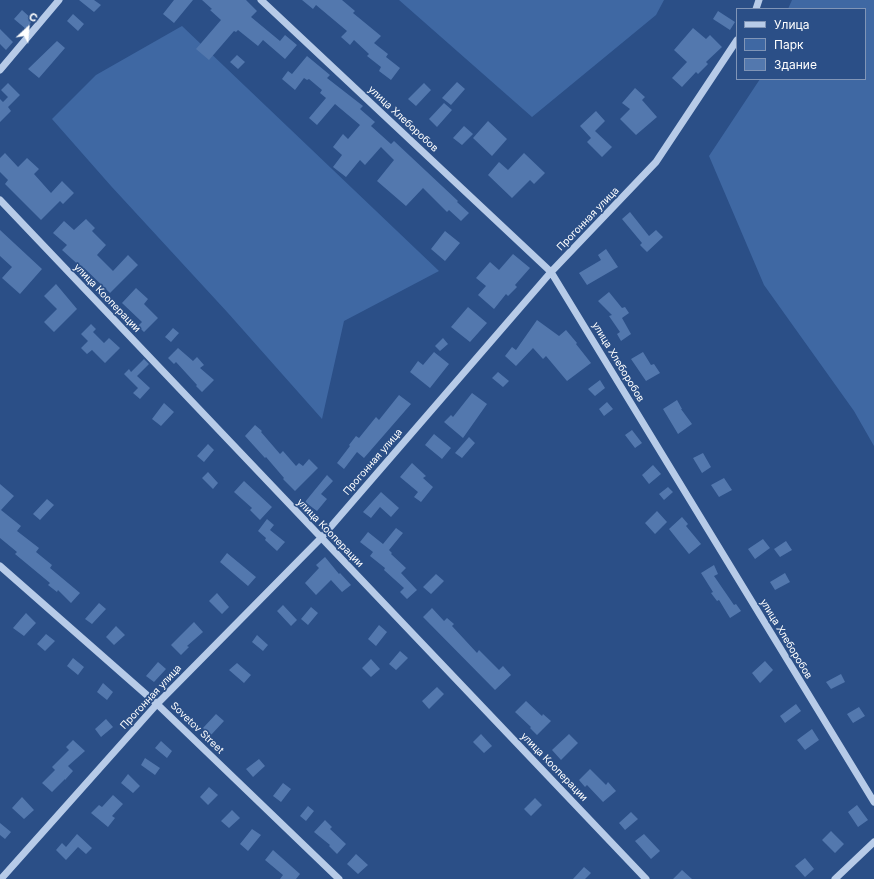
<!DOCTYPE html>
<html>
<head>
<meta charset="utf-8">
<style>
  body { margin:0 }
  #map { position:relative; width:874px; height:879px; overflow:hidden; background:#2b4f87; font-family:Inter,sans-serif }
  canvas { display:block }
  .legend { position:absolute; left:736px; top:8px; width:130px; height:72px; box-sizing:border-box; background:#2b4f87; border:1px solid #8095b7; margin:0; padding:5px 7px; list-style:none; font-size:12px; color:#fff }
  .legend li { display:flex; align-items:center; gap:8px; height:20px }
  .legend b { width:20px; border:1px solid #8095b7 }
  .north { position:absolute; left:8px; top:8px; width:40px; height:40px; -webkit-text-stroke:3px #2b4f87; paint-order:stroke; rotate:26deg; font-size:11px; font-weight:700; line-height:16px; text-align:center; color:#fff }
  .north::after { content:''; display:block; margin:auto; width:14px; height:18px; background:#fff; clip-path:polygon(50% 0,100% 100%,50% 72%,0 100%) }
</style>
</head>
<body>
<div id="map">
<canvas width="874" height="879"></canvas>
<ul class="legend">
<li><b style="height:5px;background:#b7cbe8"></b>Улица</li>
<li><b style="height:11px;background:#3f68a3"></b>Парк</li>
<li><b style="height:11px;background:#5378ae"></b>Здание</li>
</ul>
<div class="north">С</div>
</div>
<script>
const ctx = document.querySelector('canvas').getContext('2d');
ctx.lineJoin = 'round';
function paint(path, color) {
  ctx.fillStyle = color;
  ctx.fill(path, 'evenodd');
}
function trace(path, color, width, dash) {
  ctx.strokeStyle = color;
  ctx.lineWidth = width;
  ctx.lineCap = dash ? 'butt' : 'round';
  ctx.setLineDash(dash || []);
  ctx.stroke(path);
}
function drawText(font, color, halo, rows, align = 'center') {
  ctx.font = font + ' Inter,sans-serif';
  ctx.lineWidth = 3.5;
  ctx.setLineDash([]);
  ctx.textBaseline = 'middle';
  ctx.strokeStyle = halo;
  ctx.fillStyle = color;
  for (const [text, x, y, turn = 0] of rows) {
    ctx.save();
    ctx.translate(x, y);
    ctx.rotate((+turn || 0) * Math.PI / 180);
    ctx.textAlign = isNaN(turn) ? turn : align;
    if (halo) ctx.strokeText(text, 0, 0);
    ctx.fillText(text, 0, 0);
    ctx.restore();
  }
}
const green = new Path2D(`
  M399,0H664L656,15L532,117Z
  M792,0H874V446L854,411L764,285L709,156L760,79H865V9H788Z
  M182,26L439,271L344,321L322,419L228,313L111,186L52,119L96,75Z`);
const building = new Path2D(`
  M79,0H94L101,5L94,12Z
  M174,0H193L174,23L163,14Z
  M202,0H246L257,11L251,17L280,41L285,35L297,45L285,59L263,40L258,46L238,30L236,32L234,31L209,60L196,49L221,20L210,10L212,9Z
  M302,0H342L355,11L353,13L381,36L374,43L388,54L386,57L400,68L391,80L379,71L381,67L367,56L369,54L354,40L350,45L341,37L347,31L316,5L313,9Z
  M22,10L33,20L26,29L14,19Z
  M718,11L735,22L730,30L713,19Z
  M73,14L84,24L78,31L67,21Z
  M693,28L706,39L710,35L722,47L706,62L708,64L698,74L696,72L682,87L672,78L687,62L674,50Z
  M0,29L13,42L6,50L0,44Z
  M57,41L65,48L39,78L28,69Z
  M237,55L245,62L238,69L230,62Z
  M307,56L330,75L327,78L363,106L360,109L375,122L371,126L391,144L394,141L458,201L457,202L469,213L461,221L449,210L447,212L423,188L406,206L377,181L394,160L381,147L365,165L360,160L346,177L333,167L342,155L333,147L343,134L348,139L360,125L335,104L317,125L309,118L326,98L320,93L322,90L309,79L307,80L304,78L295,90L282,79L288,71L292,74Z
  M457,82L465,89L451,105L442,98Z
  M8,83L20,95L8,107L11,111L0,122V99L3,102L8,97L1,90Z
  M424,83L431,90L416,106L408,99Z
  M635,88L645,97L642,100L657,117L636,135L620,119L630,109L622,103Z
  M444,103L452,110L437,127L429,119Z
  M596,111L605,121L595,131L612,147L602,157L587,142L591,138L580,126Z
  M488,121L507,139L492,156L473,138Z
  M464,126L473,134L462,145L453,138Z
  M5,153L18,167L27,158L39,169L34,174L51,193L62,181L74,193L63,204L60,201L41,220L5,184L8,180L0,172V158Z
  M524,153L545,173L534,184L530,180L512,198L488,175L499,162L508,170Z
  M630,212L649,236L656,230L663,237L647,252L640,245L642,243L622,219Z
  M86,219L95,228L92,231L106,245L97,255L113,271L128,255L138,265L110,293L84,268L83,269L62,250L67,245L53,233L64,221L74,230Z
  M0,230L42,269L20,294L2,278L12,267L0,256Z
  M445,231L460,243L445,261L431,249Z
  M606,249L618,267L587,285L579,273L601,260L598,255Z
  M513,254L530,268L515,285L517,287L508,296L506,294L494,309L478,295L486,286L476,278L490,262L499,270Z
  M56,284L77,309L54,332L44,322L57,309L44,296Z
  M136,288L148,299L144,304L158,318L144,332L138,326L142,322L122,303Z
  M609,292L622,308L625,307L629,313L622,318L631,334L621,341L617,334L620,332L609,316L612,315L598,301Z
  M468,307L487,323L470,342L451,327Z
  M537,320L559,336L566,330L577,343L576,344L591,363L567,381L546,356L543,359L533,348L516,366L505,356L512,347L516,350Z
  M91,324L96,329L93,332L104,343L109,338L120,348L105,363L92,350L87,354L81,348L88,341L81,334Z
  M173,328L179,333L171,342L165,337Z
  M443,338L448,344L440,351L435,346Z
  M178,348L193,361L197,357L204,365L200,368L214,380L202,392L196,386L197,385L176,362L174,364L168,358Z
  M434,352L449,364L430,388L410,372L418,361L423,365Z
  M643,352L651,365L654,364L660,373L646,381L631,359Z
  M144,359L149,364L137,376L150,388L140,399L133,393L138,388L124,374L129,369L131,372Z
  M498,372L509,381L503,387L492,378Z
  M600,380L605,388L595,396L588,389Z
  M472,393L487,404L463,438L444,422L451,415L453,417Z
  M399,395L411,404L364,458L357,452L344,469L337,463L350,446L349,445L356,436L359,438L376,417L379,420Z
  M677,400L682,409H681L692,424L678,434L663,409Z
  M607,402L613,409L604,416L599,409Z
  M164,403L174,412L161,426L152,419Z
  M255,425L262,431L261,432L280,454L283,451L296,466L299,463L303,466L309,459L318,468L295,491L283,479L284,478L266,457L265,458L245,436Z
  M632,430L642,443L635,448L625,435Z
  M434,434L451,448L442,459L425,445Z
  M469,437L475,443L462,458L455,453Z
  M208,444L214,450L204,462L197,456Z
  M703,453L711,467L702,473L693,458Z
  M412,463L426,476L423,478L433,487L421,502L414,497L418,492L400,477Z
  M653,465L661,474L649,484L642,475Z
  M208,472L218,483L213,489L202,478Z
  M327,475L333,481L321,494L327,499L317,511L305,502Z
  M724,478L732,490L719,497L711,485Z
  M244,481L272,507L260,520L250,510L252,508L234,492Z
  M0,484L14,496L1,510L21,526L17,531L39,548L36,552L52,565L50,568L80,593L71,603L58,590L57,592L48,585L50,583L15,554L17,552L0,538Z
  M668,487L673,492L664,500L659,494Z
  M381,492L399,508L391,517L380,507L371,518L363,512Z
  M47,499L54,505L40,520L33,514Z
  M657,511L667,522L655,534L645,523Z
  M682,517L688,524L686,526L701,544L689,554L669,529Z
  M267,519L274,525L270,530L285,542L277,551L265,540L266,538L258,531Z
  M396,528L403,533L389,550L392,553L391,554L406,568L401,573L417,590L407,599L400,592L404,588L384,570L385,568L370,556L373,552L360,542L368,532L383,544Z
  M763,539L770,548L755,559L748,549Z
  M786,541L792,550L780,557L774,549Z
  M227,553L256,577L248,586L220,562Z
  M325,557L339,574L340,573L351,585L342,592L331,580L316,595L305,583L319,568L316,565Z
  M714,565L718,574L714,576L734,605L736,604L741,611L730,618L719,600L717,601L711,593L713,592L701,573Z
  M785,573L790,582L775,590L770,582Z
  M436,574L444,581L431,594L423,587Z
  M217,593L229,607L222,614L209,601Z
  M99,603L106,609L92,624L85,619Z
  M283,605L297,620L291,626L277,611Z
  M311,607L318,613L308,625L301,619Z
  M432,608L444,621L447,618L454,624L452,626L477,653L479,650L499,670L503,666L511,675L495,690L423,617Z
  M26,613L36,623L24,636L13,628Z
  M194,622L203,632L187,646L189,647L181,655L171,645Z
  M379,625L387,632L376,646L368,639Z
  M116,626L125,635L114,645L106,637Z
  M46,634L55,641L45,651L37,644Z
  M257,635L268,645L263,651L252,642Z
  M400,651L408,658L396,670L389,664Z
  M73,658L84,667L78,675L67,666Z
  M371,659L380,669L371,677L362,668Z
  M765,661L773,670L760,683L752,673Z
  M158,662L166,669L154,682L146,676Z
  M237,663L251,675L244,683L229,670Z
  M841,674L845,682L831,689L826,682Z
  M103,683L113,692L107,700L97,692Z
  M437,687L444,694L429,709L422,701Z
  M526,701L542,716L543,714L551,721L537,735L530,728L531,727L515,712Z
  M796,704L801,711L785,723L780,716Z
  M859,707L865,716L853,723L847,714Z
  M216,714L224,721L211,735L203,728Z
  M106,719L113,727L101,737L95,729Z
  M812,729L819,740L805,750L797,740Z
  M481,734L492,746L484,753L473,742Z
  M569,734L578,743L561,760L552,750Z
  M73,740L85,751L68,766L73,771L65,780V779L52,792L42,783L55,770L52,767L69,750L66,747Z
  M161,741L172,751L167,758L155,748Z
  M145,758L160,768L155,775L141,765Z
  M259,759L265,766L253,777L246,769Z
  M590,769L606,785L608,782L616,791L603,802L587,785L585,787L579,780Z
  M128,774L140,786L133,793L121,783Z
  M283,783L291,789L281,802L273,796Z
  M209,787L218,795L208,805L200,797Z
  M113,795L123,804L112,816L115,818L108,827L91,813L99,805L102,807Z
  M22,797L34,810L24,819L12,808Z
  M535,798L542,805L531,816L524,809Z
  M857,805L868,820L858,827L848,812Z
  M308,806L314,811L306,821L300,816Z
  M232,810L240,818L229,828L221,821Z
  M631,812L638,819L625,830L619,823Z
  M325,820L332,827L330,829L346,844L337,854L329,846L330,845L314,832Z
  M0,823L11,832L5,839L0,835Z
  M252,829L261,835L248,851L240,844Z
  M831,831L844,844L835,853L822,840Z
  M77,834L92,848L86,854L78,847L66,860L56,850L62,843L66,847Z
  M644,834L660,851L651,859L635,841Z
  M273,850L300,874L296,879H280L283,875L265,860Z
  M356,854L368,865L358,874L347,864Z
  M805,858L814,869L805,877L795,866Z
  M584,867L591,873L585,879H573Z
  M682,870L692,879H673Z`);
const minor = new Path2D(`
  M261,0L551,272L874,802
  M756,9L759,0
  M0,70L59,0
  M0,200L646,879
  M0,566L157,704L339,879
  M1,879L157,704L321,538L551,272L656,162L737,40
  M835,879L874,842`);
const streetNames = [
  ["улица Хлеборобов",403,119,43],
  ["Прогонная улица",588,219,-46],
  ["улица Кооперации",107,298,46],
  ["улица Хлеборобов",618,362,59],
  ["Прогонная улица",373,462,-49],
  ["улица Кооперации",330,533,46],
  ["улица Хлеборобов",786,639,59],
  ["Прогонная улица",151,697,-47],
  ["Sovetov Street",197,728,44],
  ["улица Кооперации",554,767,46]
];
paint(green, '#3f68a3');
paint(building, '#5378ae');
trace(minor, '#b7cbe8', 7);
drawText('10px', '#fff', '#2b4f87', streetNames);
</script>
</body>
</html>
